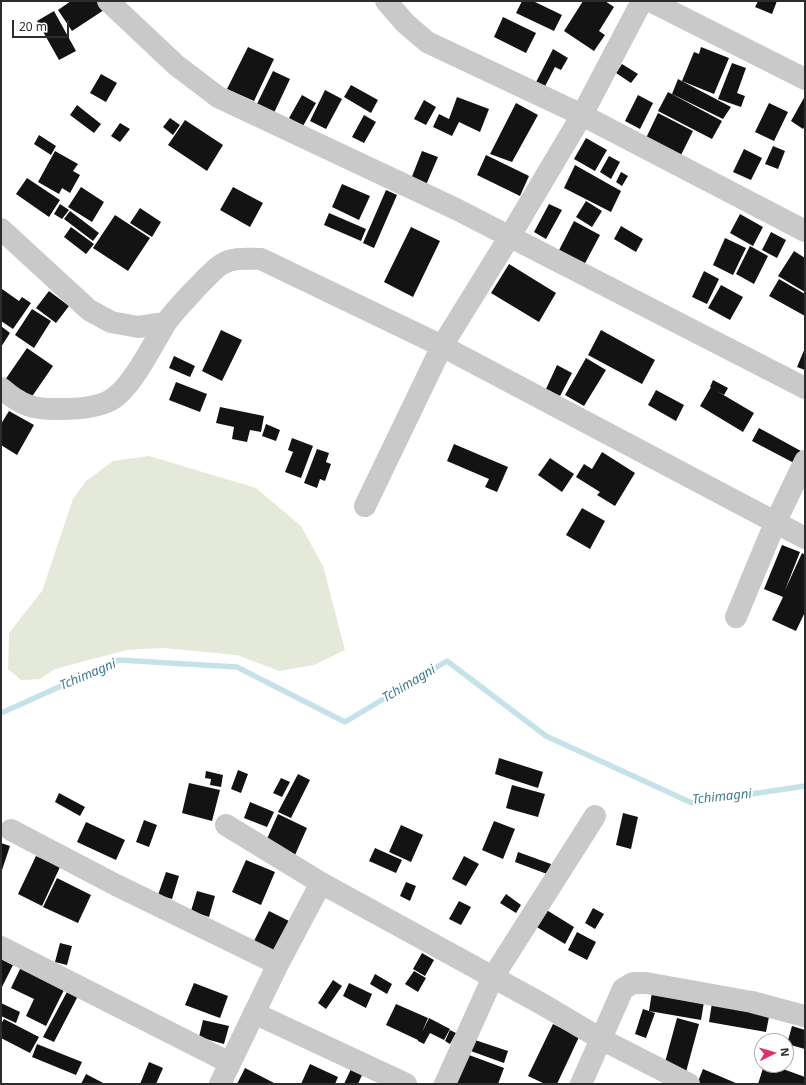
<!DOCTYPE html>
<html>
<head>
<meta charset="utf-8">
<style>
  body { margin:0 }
  #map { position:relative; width:806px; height:1085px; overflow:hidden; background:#fff; font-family:"Noto Sans",sans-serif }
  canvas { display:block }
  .frame { position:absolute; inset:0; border:2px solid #2c2c2c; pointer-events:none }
  .north { position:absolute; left:754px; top:1033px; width:40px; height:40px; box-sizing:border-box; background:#fff; border:1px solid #ababab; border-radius:50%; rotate:85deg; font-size:11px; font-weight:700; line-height:16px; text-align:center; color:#2c2c2c }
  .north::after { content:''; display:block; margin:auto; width:14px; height:18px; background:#df3261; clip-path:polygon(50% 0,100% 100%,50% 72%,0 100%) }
  .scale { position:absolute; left:12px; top:20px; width:57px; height:18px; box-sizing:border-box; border:2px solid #2c2c2c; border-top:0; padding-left:5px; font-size:12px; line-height:14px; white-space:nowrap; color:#2c2c2c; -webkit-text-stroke:3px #fff; paint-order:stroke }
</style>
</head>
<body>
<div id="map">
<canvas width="806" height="1085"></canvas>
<div class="frame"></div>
<div class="north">N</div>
<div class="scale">20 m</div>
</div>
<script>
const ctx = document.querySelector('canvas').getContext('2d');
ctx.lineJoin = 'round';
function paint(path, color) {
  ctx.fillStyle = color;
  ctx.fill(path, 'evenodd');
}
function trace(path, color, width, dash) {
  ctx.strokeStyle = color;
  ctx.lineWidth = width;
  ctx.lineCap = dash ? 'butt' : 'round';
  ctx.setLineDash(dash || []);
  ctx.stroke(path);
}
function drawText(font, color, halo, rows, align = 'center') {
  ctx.font = font + ' "Noto Sans",sans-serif';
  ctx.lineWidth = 4;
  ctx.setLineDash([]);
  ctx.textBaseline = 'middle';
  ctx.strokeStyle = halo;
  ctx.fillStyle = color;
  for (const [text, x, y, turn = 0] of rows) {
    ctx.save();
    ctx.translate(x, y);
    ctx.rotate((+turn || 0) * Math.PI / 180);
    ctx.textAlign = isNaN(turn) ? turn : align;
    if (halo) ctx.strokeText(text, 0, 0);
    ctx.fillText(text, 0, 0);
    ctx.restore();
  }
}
const green = new Path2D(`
  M149,456L256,488L301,526L323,566L345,650L314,665L279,671L237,655L163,648L127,650L55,669L40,679L21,680L8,669L9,633L42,591L73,499L86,481L113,461Z`);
const stream = new Path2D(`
  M1,713L119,660L237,667L345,722L447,661L546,736L692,803L805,786`);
const building = new Path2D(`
  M71,1H98L104,10L72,31L58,10Z
  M522,1H533L562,15L554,31L516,13Z
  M583,1H605L614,7L599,31L605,35L594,51L564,31Z
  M758,1H777L772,14L755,7Z
  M54,11L76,51L59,60L37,21Z
  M503,17L536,33L526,53L494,37Z
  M248,47L274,59L254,101L227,89Z
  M701,47L729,58L714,94L682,81L694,52L699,54Z
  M553,49L568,58L561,70L555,67L541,94L532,90Z
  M732,63L746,68L737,93L745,96L741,107L718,99Z
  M622,64L638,74L631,83L616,73Z
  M273,71L290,79L273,115L256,106Z
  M101,74L117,83L106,102L90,93Z
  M678,79L731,107L723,119L672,94Z
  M351,85L378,100L371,113L344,97Z
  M325,90L342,99L326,129L310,121Z
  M668,92L722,121L712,139L658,111Z
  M302,95L316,103L303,126L289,118Z
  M638,95L653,103L640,129L625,121Z
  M805,96V126L803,129L791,121Z
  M457,97L489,109L480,132L459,122L452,136L433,127L439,114L449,119Z
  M424,100L436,107L426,125L414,119Z
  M516,103L538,115L512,162L490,154Z
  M769,103L788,112L774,141L755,132Z
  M77,105L101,124L94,133L70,115Z
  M658,113L693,131L681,155L646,138Z
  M364,115L376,122L364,143L352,137Z
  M170,118L180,125L173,135L163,127Z
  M185,120L223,145L207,171L168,145Z
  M120,123L130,129L120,142L111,136Z
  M39,135L56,146L51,155L34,144Z
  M586,138L607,150L595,171L574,159Z
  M773,146L785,151L778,169L765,164Z
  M744,149L762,158L751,180L733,172Z
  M55,151L78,164L73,171L80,175L70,193L62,188L59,194L38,182Z
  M422,151L438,157L426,185L411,179Z
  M486,155L529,176L520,196L477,175Z
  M609,156L620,162L611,179L600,172Z
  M575,165L621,191L611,212L564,188Z
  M621,172L628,176L622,186L616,182Z
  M27,178L60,200L49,217L16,194Z
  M342,184L370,196L359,220L332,207Z
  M81,187L104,202L92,222L68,207Z
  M233,187L263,203L250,227L220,210Z
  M386,190L397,195L374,248L363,243Z
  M586,201L602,211L592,227L576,217Z
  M60,204L69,210L62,219L54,214Z
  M549,204L562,210L546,239L534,232Z
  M140,208L161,222L152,237L130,223Z
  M70,211L99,233L93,241L64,219Z
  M329,213L366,229L361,241L324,225Z
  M740,214L763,227L753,246L730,233Z
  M115,215L150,238L128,271L93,248Z
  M574,221L600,235L582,269L556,256Z
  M621,226L643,239L636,252L614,239Z
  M71,227L94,244L86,254L64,237Z
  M411,227L440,241L413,297L384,282Z
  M771,232L786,240L777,258L762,250Z
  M725,238L746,248L733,275L713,265Z
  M750,246L768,256L754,284L736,274Z
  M794,251L805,258V292L778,276Z
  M509,264L556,293L539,322L491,293Z
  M704,271L719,279L707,304L692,297Z
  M779,279L805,294V316L769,296Z
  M721,285L743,297L730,320L708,308Z
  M2,289L19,301L22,297L31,303L13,329L1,321Z
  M49,291L69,306L56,323L36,308Z
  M32,309L51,321L34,348L15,335Z
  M1,326L10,333L1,347Z
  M221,330L242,340L222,381L202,371Z
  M601,330L655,360L642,384L588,355Z
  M27,348L53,366L31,398L5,380Z
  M805,348V370L797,367Z
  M174,356L195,366L190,377L169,368Z
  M586,358L606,370L584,406L565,395Z
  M557,365L572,373L560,396L546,389Z
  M713,380L728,388L724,395L715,390L754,413L743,432L700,406L711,387H710Z
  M176,382L207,394L200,412L169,400Z
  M656,390L684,405L676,421L648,405Z
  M220,407L264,416L261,432L250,430L247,442L232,439L234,427L216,423Z
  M9,411L34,425L17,455L1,445V424Z
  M266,424L280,430L276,441L262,436Z
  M759,428L801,451L794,463L752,441Z
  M292,438L313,446L301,478L285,472L293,452L288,450Z
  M454,444L508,467L497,492L485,487L489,479L447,461Z
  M317,449L329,453L326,462L331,464L325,481L320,479L317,488L304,483Z
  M602,452L635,473L615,506L597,495L600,492L576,477L584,464L592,469Z
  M550,458L574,474L562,492L538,475Z
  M582,508L605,521L590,549L566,535Z
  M782,545L800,552L785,590L802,553L805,555V612L796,631L772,620L783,597L764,589Z
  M499,758L543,772L538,788L495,774Z
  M238,770L248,774L241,793L231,789Z
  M206,771L223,775L221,787L210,785L211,779L205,778Z
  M298,774L310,780L291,818L278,812Z
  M281,778L290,782L282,797L273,793Z
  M189,783L220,790L212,821L182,813Z
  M512,785L545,794L538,817L506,808Z
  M59,793L85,807L80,816L55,802Z
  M250,802L274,812L267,827L244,818Z
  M623,813L638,817L631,849L616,845Z
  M278,814L307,828L295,855L266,841Z
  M144,820L157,825L149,847L136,842Z
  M494,821L515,829L503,859L482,850Z
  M86,822L125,840L116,860L77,842Z
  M401,825L423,835L411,862L389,852Z
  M1,843L10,846L1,873Z
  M375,848L402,860L396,873L369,861Z
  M518,852L551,864L547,874L515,862Z
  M36,856L60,867L42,906L18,894Z
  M464,856L479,864L466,886L452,879Z
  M246,860L275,872L261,905L232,892Z
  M166,872L179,876L172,899L158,895Z
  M57,878L91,895L78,923L43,907Z
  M406,882L416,886L410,901L400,896Z
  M197,891L215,896L209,917L191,911Z
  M506,894L521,905L516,913L500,903Z
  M459,901L471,907L461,925L449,919Z
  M593,908L604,914L595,929L585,923Z
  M545,909L574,927L565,944L535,926Z
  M269,911L293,923L277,955L253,943Z
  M577,932L596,942L587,960L568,950Z
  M60,943L72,946L67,965L55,962Z
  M422,953L434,960L425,976L413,969Z
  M1,959L13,965L1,989Z
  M21,967L65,988L46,1026L26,1016L34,999L11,988Z
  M414,971L426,978L418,992L405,984Z
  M375,974L392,984L387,994L370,984Z
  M333,980L342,986L326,1009L318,1003Z
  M194,983L228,996L220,1018L185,1005Z
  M349,983L372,994L366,1008L343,996Z
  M68,990L78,996L54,1042L43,1037Z
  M652,992L704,1002L701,1020L649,1011Z
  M1,1003L20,1012L16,1023L1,1016Z
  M712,1003L770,1012L766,1032L709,1022Z
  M396,1004L428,1018L422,1032L429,1018L450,1029L444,1040L430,1033L424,1044L418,1041V1040L386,1025Z
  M643,1009L655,1013L646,1038L635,1034Z
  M677,1018L699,1024L686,1072L664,1066Z
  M4,1019L39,1037L30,1053L1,1038V1024Z
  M203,1020L229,1026L224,1044L199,1037Z
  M553,1024L579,1037L557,1084H545L528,1076Z
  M792,1026L805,1030V1049L787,1044Z
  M450,1030L456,1033L450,1044L445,1041Z
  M472,1039L508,1051L504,1063L468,1050Z
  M37,1044L82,1062L76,1075L32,1057Z
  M461,1052L504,1068L498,1084H457Z
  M149,1062L163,1068L156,1084H140Z
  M310,1064L338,1077L335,1084H301Z
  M764,1065H772L805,1077V1084H758Z
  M245,1068L276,1084H237Z
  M351,1069L362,1075L358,1084H344Z
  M703,1069L738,1084H697Z
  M86,1074L105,1084H81Z`);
const minor = new Path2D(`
  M108,1L176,65L218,97L456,209L805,388
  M386,1L405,23L427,42L582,115L805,231
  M650,1L805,79
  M1,229L89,310L111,322L138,327L165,323
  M1,388C21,406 35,410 61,409C77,409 95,408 109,401C130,391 152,346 164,326C169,316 213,269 222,264C233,257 248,259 261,259L442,346L805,538
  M365,506L442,346L510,236L582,115L642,1
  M736,617L775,523L805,461
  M226,825L321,883L542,1004L601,1039L689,1084
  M11,830L116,885L278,964
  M1,947L230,1063
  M254,1013L406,1084
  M220,1084L278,964L321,883
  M445,1084L493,977L595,816
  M581,1084L623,989L633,983H646L752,1002L805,1016`);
const waterNames = [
  ["Tchimagni",88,675,-23],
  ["Tchimagni",409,684,-31],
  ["Tchimagni",722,797,-6]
];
paint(green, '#e5e9d9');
trace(stream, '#c6e2e9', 5.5);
paint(building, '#131313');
trace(minor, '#c9c9c9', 22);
drawText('italic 13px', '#3d7c8b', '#fff', waterNames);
</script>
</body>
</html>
